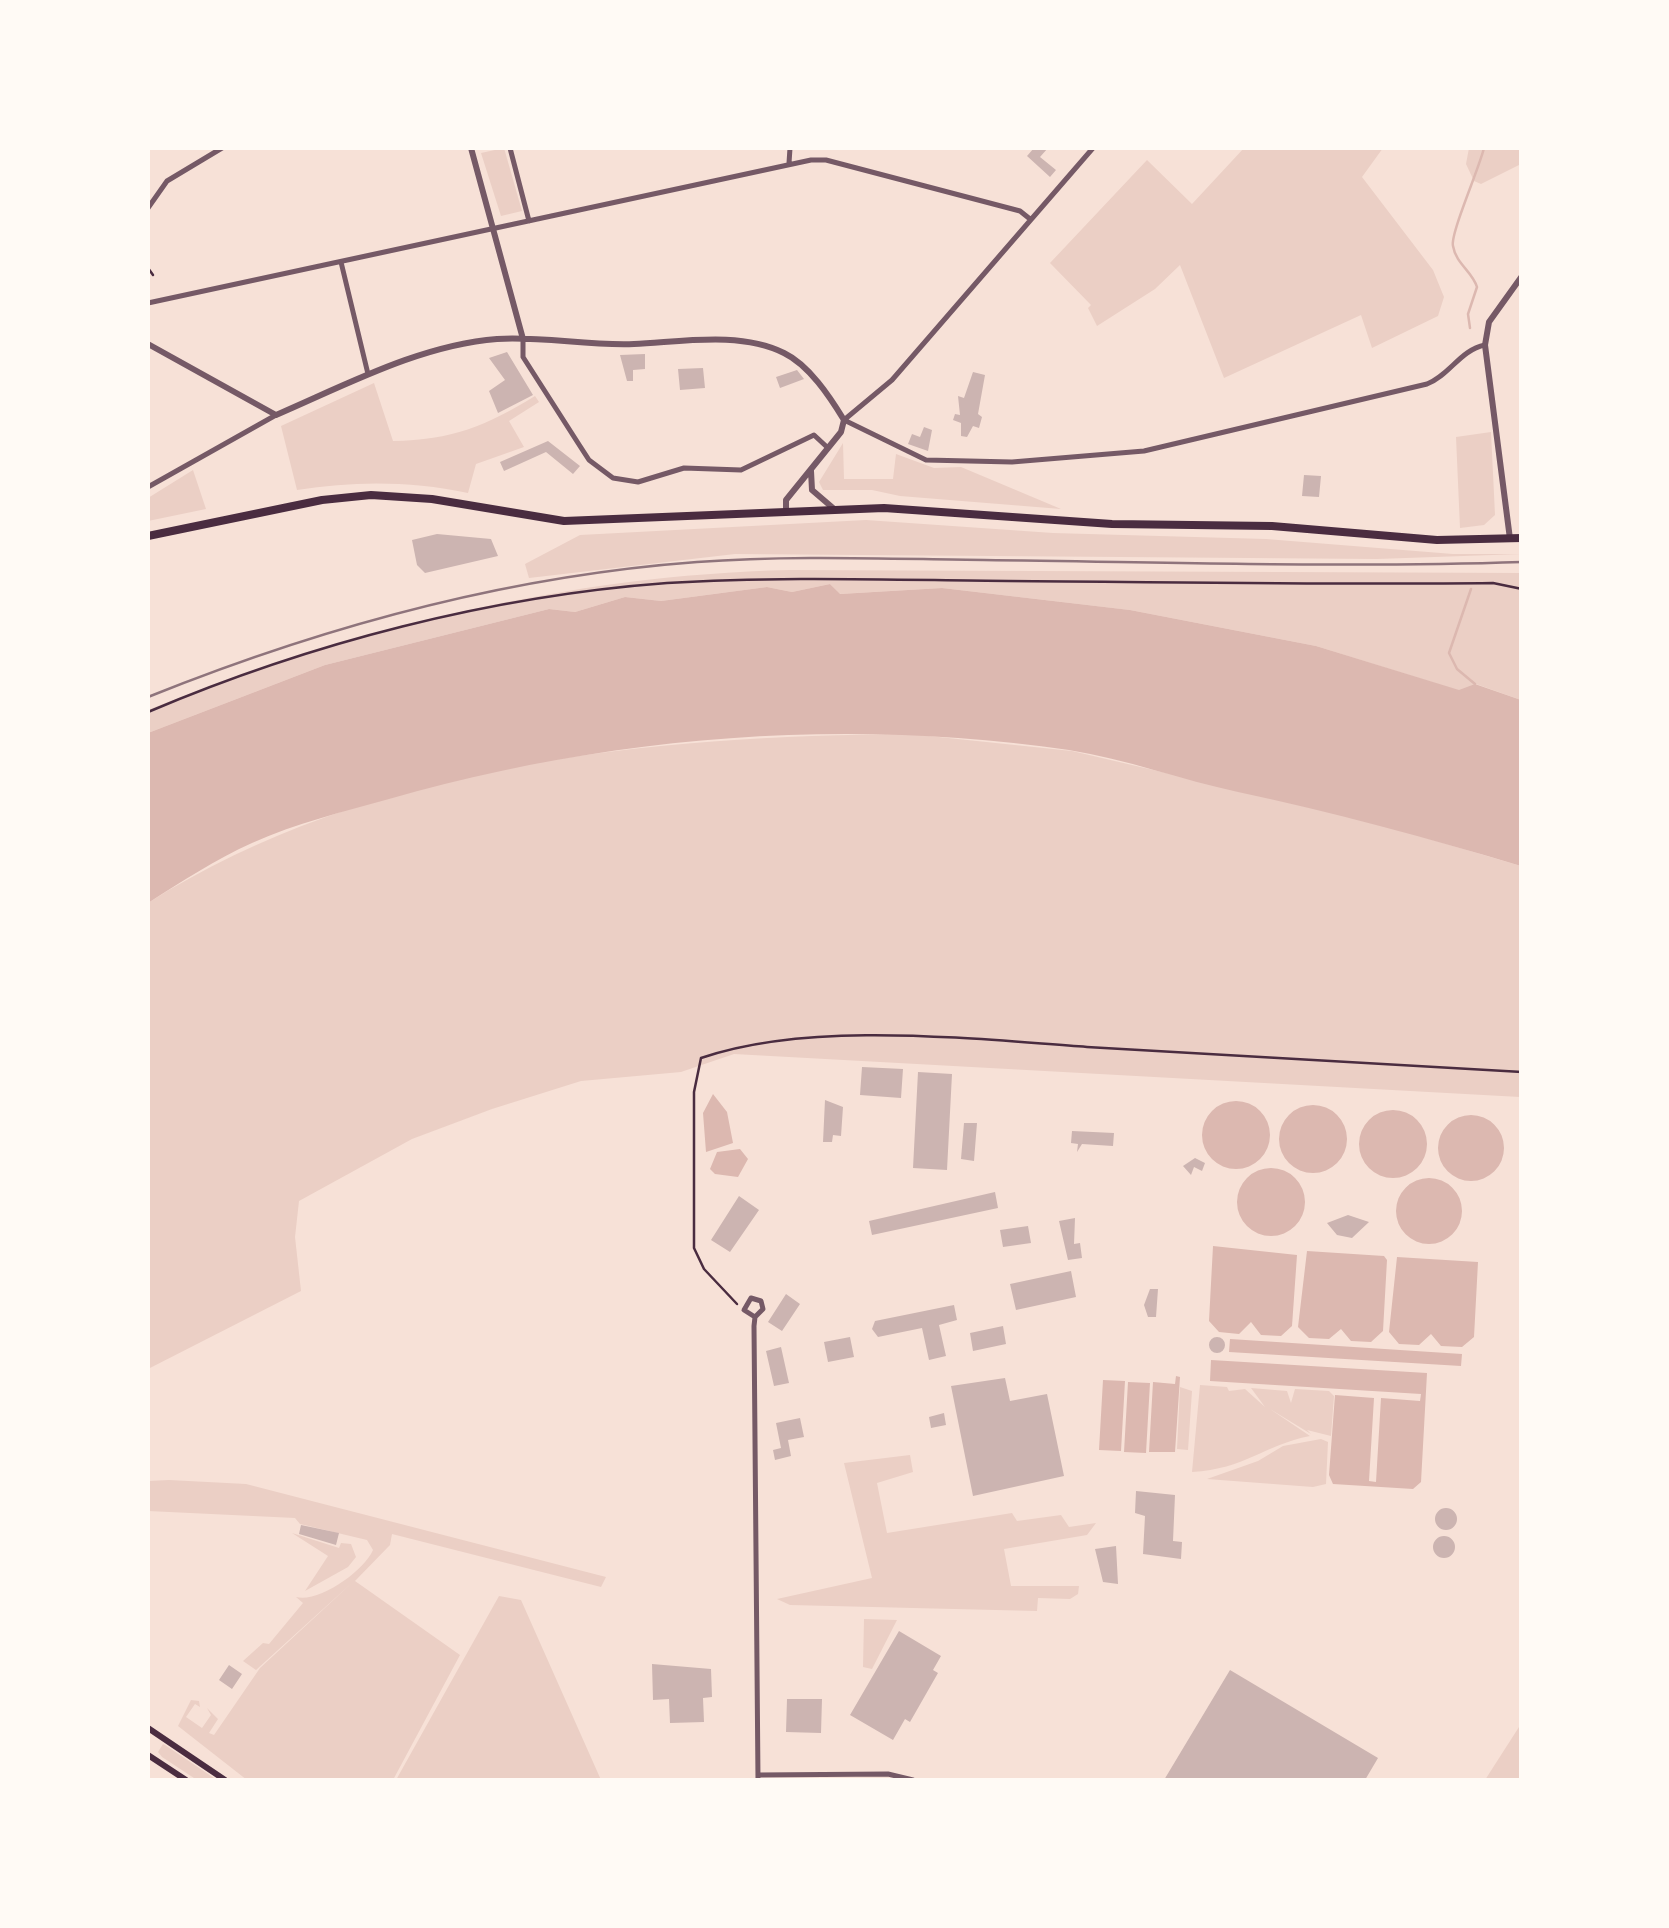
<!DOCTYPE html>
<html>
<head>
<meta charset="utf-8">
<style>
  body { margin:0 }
  #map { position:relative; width:1669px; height:1928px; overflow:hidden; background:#f7e1d7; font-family:Georgia,serif }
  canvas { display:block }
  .frame { position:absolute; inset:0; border:150px solid #fffaf5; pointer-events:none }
</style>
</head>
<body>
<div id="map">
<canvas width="1669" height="1928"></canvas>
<div class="frame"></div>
</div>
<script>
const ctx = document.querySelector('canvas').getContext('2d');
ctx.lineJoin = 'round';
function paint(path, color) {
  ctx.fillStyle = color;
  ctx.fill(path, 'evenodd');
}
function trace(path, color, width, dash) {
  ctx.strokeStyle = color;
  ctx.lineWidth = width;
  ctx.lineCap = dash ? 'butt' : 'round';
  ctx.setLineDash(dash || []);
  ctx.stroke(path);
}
const green = new Path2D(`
  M504,148L522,211L501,216L481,153Z
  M1244,148H1383L1362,177L1433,270L1444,297L1438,316L1372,348L1361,315L1224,378L1180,265L1155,289L1097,326L1088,308L1091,305L1050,263L1147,160L1192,204Z
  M1469,148H1521V164L1481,184L1474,181L1466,164Z
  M374,383L393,441C452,440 486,426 535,396L539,402L509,421L524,447L476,464L468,493C410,481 355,481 297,490L281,426Z
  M1491,432L1495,515L1484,525L1460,528L1456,437Z
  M843,443L844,479H893L896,454L934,468L961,467L1061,509L900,496L872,490H823L819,482Z
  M193,470L206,509L148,521V498Z
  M866,520L1053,533L1266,539L1453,554H1521L1377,559L735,554L529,578L525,564L580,535Z
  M790,570L1521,573V700L1476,684L1460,691L1316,646L1130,610L942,588L839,594L830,584L792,592L767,587L661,601L625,597L575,612L549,609L325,665L148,733V710C353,629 569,575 790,570Z
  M910,734L1072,751L1355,817L1521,866L1520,1097L734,1054L681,1072L581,1081L492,1109L412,1139L299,1201L295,1237L301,1291L148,1369V903C371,762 651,736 910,734Z
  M1200,1385L1227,1387L1229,1391L1245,1389L1265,1407L1251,1388L1287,1391L1291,1403L1295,1389L1329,1391L1334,1396L1331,1436L1307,1430L1311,1434L1270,1409L1310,1436C1264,1445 1245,1469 1192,1472Z
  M1180,1387L1192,1391L1188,1450L1177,1449Z
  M1321,1439L1328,1442L1326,1484L1313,1487L1207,1479L1258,1461L1283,1446Z
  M910,1455L913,1472L877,1483L887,1533L1012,1513L1017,1521L1061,1515L1069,1527L1096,1523L1087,1535L1004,1549L1011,1586H1079L1078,1594L1070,1599L1038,1598L1037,1611L790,1605L777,1599L872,1578L844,1463Z
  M169,1480L246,1484L606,1577L601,1587L392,1534L390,1545L355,1581L460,1655L393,1780H247L178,1726L191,1700L199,1701L200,1707L195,1704L186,1717L202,1728L211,1715L207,1708L218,1719L209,1733L214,1735L260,1668L354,1581L256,1670L243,1661L263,1643L269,1644L303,1603L296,1597C319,1603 364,1571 373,1550L367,1540L300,1524L295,1518L148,1511V1481Z
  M292,1533L339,1548L341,1543L351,1544L356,1557L348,1567L305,1591L328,1556Z
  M499,1596L521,1600L601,1780H396Z
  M864,1619L897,1620L872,1669L863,1667Z
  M1521,1726V1780H1485L1519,1727Z
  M163,1744L165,1745L217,1780H197L162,1757L158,1752Z`);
const water = new Path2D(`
  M830,584L840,594L942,588L1130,610L1316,646L1459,690L1475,684L1521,700V866C1428,838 1332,812 1238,792C1182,780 1126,759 1069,750C843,717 608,736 389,799C343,812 296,823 252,843C216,859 181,882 148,903V733L325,665L549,609L575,612L625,597L661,601L767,587L792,592Z
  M713,1094L727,1112L733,1143L706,1152L703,1113Z
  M1202 1135a34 34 0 1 1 68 0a34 34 0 1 1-68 0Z
  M1279 1139a34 34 0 1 1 68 0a34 34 0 1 1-68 0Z
  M1359 1144a34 34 0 1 1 68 0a34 34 0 1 1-68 0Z
  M1438 1148a33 33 0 1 1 66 0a33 33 0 1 1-66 0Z
  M740,1149L748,1159L738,1177L715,1174L710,1169L717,1152Z
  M1237 1202a34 34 0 1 1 68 0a34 34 0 1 1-68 0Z
  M1396 1211a33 33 0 1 1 66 0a33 33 0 1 1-66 0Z
  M1213,1246L1297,1255L1292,1326L1281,1336L1261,1335L1251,1322L1239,1334L1219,1332L1209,1321Z
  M1307,1251L1384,1256L1387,1260L1383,1331L1371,1342L1351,1341L1341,1329L1329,1339L1309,1338L1298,1327Z
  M1397,1257L1478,1262L1474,1337L1462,1347L1441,1346L1431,1334L1419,1345L1399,1344L1389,1332Z
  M1230,1339L1462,1354L1461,1366L1229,1352Z
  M1211,1360L1427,1373L1421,1482L1413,1489L1333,1484L1329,1475L1335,1395L1374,1398L1369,1481L1376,1482L1381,1398L1420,1401L1421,1394L1210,1381Z
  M1176,1376L1180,1377L1175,1452H1149L1153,1382L1175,1384Z
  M1103,1380L1125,1381L1121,1451L1099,1450Z
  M1128,1382L1150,1383L1146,1453L1124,1452Z`);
const stream = new Path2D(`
  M1470,328L1468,314L1477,287C1472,271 1456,264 1453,246C1450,234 1479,169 1484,148
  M1471,589L1449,653L1457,669L1475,684`);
const building = new Path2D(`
  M1034,148H1048L1040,157L1056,170L1050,177L1027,156Z
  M507,352L533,395L498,413L489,391L505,380L489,358Z
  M645,354V369L633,370V381H627L620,355Z
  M703,368L705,388L680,390L678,369Z
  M797,370L804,379L780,388L776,377Z
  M973,372L985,375L978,414L982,417L979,428L973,426L967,437L961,436V423L953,420L955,414L960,415L958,396L964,398Z
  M924,427L932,430L928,451L908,444L912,434L920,437Z
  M548,441L580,466L573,474L546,452L504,471L500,462Z
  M1304,475L1321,476L1319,497L1302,496Z
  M437,534L491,539L498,556L425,573L417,565L412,540Z
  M862,1067L903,1069L901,1098L860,1095Z
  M918,1072L952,1074L947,1170L913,1168Z
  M825,1100L843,1107L841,1136L833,1135L832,1142H823Z
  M964,1123H977L974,1161L961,1159Z
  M1072,1131L1114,1133L1113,1146L1082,1144L1077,1152L1078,1144L1071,1143Z
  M1195,1158L1205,1163L1202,1171L1194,1167L1191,1175L1183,1166Z
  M995,1192L998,1208L872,1235L869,1221Z
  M739,1196L759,1210L730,1252L711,1240Z
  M1348,1215L1369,1222L1352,1238L1337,1235L1327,1223Z
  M1075,1218L1074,1244L1080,1243L1082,1258L1068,1260L1059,1221Z
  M1028,1226L1031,1243L1003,1247L1000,1230Z
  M1071,1271L1076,1297L1016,1310L1010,1284Z
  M1150,1289H1158L1156,1317H1148L1144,1305Z
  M786,1294L800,1304L782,1331L768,1322Z
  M954,1305L957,1320L939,1325L946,1356L929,1360L922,1328L878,1337L872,1329L875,1321Z
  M1003,1326L1006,1344L973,1351L970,1333Z
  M850,1337L854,1357L828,1362L824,1342Z
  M1209 1345a8 8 0 1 1 16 0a8 8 0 1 1-16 0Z
  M781,1347L789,1383L774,1386L766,1351Z
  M1005,1378L1010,1401L1047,1394L1064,1476L973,1496L951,1386Z
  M944,1413L946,1425L931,1428L929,1417Z
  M800,1418L804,1437L788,1440L791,1456L775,1460L773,1450L781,1448L776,1423Z
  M1136,1491L1175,1495L1173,1541L1182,1542L1181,1559L1143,1554L1145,1516L1135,1513Z
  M1435 1519a11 11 0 1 1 22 0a11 11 0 1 1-22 0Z
  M301,1525L339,1533L336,1545L299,1534Z
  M1433 1547a11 11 0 1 1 22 0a11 11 0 1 1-22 0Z
  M1116,1546L1118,1584L1103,1582L1095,1549Z
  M899,1631L941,1656L933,1670L938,1673L910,1722L905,1719L893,1740L850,1715Z
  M652,1664L711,1669L712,1697L703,1698L704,1722L670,1723L669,1699L653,1700Z
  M229,1665L242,1674L232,1689L219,1680Z
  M1230,1670L1378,1758L1365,1780H1164Z
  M787,1699H822L821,1733L786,1732Z`);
const path = new Path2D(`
  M148,268L153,275
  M148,712C310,643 491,596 667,583C781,576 894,580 1008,581C1170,582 1332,585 1493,583L1522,589
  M737,1304L704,1269L694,1248V1092L701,1058C811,1020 971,1039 1087,1047C1232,1056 1377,1065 1522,1072`);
const minor = new Path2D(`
  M510,148L529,221
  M1093,148L892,380L844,420L926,460L1012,462L1144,451L1427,384C1450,375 1460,350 1485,345
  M789,163L790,148
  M148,208L167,181L222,148
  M341,262L368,374
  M148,303L811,160H826L1020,211L1030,219
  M523,339V357L578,443L589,460L613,478L638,482L684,468L741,470L814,435L828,448
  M148,487L276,415
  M755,1317L744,1310L751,1298L761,1301L763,1309L755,1317L754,1326L758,1780
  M758,1775L888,1774L913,1780`);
const tertiary = new Path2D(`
  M471,148L523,339
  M148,344L276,415C346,385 420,345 497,339C542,336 588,346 634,344C681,342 740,331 784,353C809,365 830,397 844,420L841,432L786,500V512
  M811,471L812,490L833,508
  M1510,539L1485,345L1489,322L1522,276`);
const secondary = new Path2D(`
  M148,1728L225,1780
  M148,1755L186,1780`);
const primary = new Path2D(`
  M148,536L322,500L371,495L432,499L564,521L884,508L1112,524L1272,526L1437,540L1522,538`);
const rail = new Path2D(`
  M148,697C322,627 508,576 697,562C792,555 889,559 984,560C1163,562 1343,568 1522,562`);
paint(green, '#ebcfc5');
paint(water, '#dcb8b0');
trace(stream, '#dcb8b0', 2.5);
paint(building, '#ccb4b1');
trace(path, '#4a2c40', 2.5);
trace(minor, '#755966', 5);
trace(tertiary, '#755966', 6);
trace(secondary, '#4a2c40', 6);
trace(primary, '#4a2c40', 8);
trace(rail, '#8f747c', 2.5);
</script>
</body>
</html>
